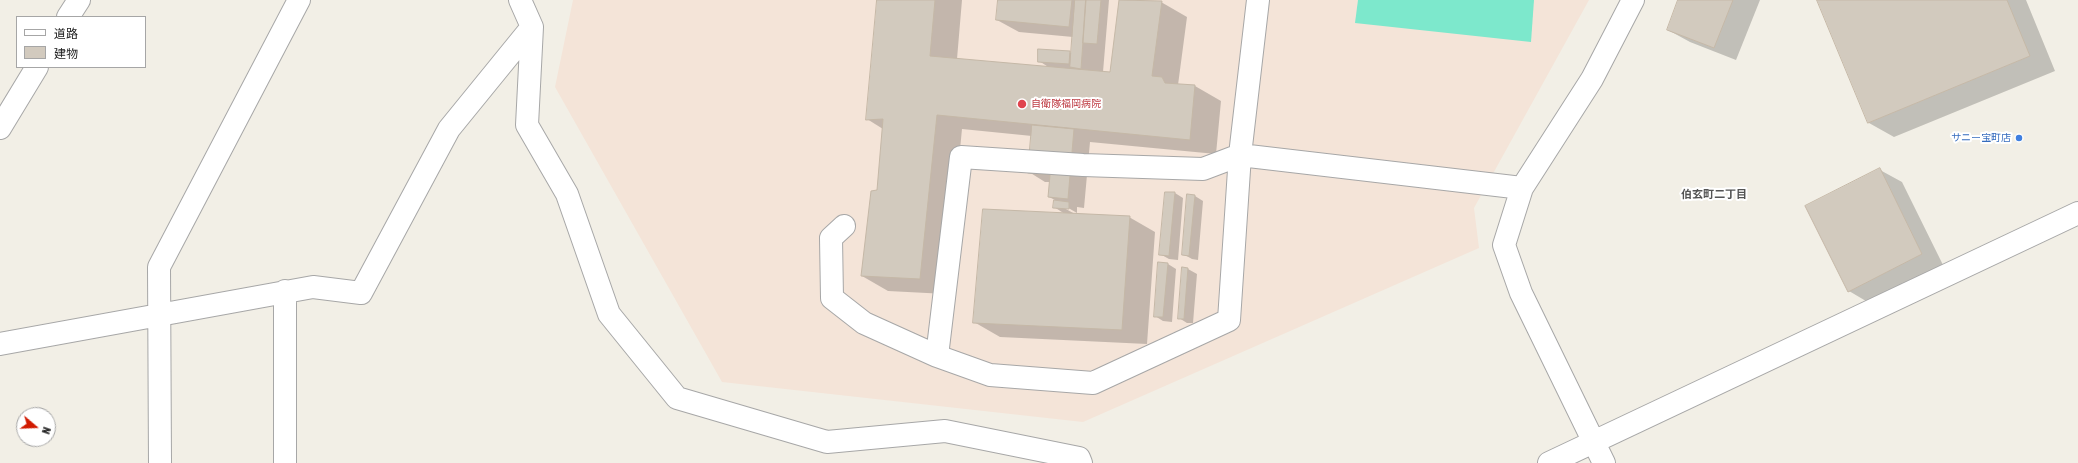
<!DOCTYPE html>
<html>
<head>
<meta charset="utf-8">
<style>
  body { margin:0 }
  #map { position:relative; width:2078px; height:463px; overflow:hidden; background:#f2efe6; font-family:"Asap Condensed","Noto Sans JP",sans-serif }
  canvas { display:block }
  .legend { position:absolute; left:16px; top:16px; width:130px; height:52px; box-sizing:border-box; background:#fff; border:1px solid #a6a6a6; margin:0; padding:5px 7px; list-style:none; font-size:12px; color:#202020 }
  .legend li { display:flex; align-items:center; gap:8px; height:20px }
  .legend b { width:20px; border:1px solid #a6a6a6 }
  .north { position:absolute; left:16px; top:407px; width:40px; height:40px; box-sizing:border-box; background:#fff; border:1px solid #a6a6a6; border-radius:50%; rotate:109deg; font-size:11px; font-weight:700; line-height:16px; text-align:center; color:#202020 }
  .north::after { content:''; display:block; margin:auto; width:14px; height:18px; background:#d11a00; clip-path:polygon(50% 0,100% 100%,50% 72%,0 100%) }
</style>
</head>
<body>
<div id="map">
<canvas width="2078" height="463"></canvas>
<ul class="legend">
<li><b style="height:5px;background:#fff"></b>道路</li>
<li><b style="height:11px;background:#d2cabe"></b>建物</li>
</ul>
<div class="north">N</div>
</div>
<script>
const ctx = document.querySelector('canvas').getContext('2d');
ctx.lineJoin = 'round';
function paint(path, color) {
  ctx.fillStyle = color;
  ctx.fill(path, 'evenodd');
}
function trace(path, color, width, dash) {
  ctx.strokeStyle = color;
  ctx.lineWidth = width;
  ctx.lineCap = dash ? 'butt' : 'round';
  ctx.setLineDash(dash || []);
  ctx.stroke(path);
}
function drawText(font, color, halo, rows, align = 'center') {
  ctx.font = font + ' "Asap Condensed","Noto Sans JP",sans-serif';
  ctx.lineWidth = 4;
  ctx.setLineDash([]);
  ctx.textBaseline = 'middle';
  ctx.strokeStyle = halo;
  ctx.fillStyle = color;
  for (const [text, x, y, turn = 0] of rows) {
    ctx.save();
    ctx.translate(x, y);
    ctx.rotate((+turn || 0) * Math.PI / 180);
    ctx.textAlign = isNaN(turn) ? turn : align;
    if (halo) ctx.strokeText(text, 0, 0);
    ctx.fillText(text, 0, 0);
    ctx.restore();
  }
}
const military = new Path2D(`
  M573,0H1589L1474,208L1479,248L1083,422L722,382L555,87Z`);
const pitch = new Path2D(`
  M1358,0H1534L1531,42L1355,23Z`);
const shadow = new Path2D(`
  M878,0H962L957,59L1050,68L1039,61V50L1072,53L1073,37L1019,32L997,20L999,0H1109L1103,72L1111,73L1120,0L1161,2L1187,17L1178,85L1195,86L1221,101L1216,154L1090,142L1084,208L1077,207V213L1065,206L1064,208L1075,214L1129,217L1155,232L1147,344L1000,337L974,322L1065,214L1054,207L1055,200L1049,197L1050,182H1045L1029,172L1032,136L962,129L946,294L888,291L862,276L878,191L883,129L867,119Z
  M1680,0H1760L1736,60L1690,42L1668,30Z
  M1818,0H2026L2055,71L1894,137L1869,123Z
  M1880,170L1902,182L1944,267L1871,304L1849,291Z
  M1175,193L1183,198L1178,260L1169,259L1160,254Z
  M1195,196L1203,201L1198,260L1192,259L1183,254Z
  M1168,264L1176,269L1172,322L1163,321L1155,316Z
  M1183,268L1188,269L1197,274L1193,323H1187L1179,318Z`);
const building = new Path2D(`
  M877,0H935L930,56L1110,72L1119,0L1162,1L1152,76L1162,77L1165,83L1195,85L1190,140L937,115L920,279L861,276L871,191L877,190L883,119L866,120Z
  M998,0H1072L1069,27L996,20Z
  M1075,0H1086L1081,69L1070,67Z
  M1086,0H1101L1097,44L1083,43Z
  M1678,0H1733L1714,48L1667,30Z
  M1817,0H2007L2030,56L1868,123Z
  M1038,49L1070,51L1069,64L1038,62Z
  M1032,125L1074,129L1068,199L1048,197L1050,175L1028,173Z
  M1880,168L1922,254L1848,292L1805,206Z
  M1165,192H1175L1169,256L1159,255Z
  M1187,194L1195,195L1189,256L1182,255Z
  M1054,200L1069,202V209L1053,208Z
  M983,209L1130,216L1122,330L973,323Z
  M1158,262L1168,263L1163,317H1154Z
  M1182,267L1188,268L1184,319H1178Z`);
const minor = new Path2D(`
  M520,0L532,27L527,125L567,194L609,314L677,398L827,442L945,431L1079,458L1081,463
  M1258,0L1240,155L1522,188
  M68,17L79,0
  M0,128L37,67
  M1240,155L1229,320L1093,383L990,375L937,356L961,157L1083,165L1203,169Z
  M844,226L831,238L832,298L864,323L937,356
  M0,344L313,287L361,293L449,129L532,27
  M160,463L159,267L299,0
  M285,463V291
  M1549,463L2078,213
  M1604,463L1521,293L1504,245L1522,188L1592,79L1633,0`);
const markers = [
  [1022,104,5,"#e0444e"],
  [2019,138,4,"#3f7fe0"]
];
const healthNames = [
  ["自衛隊福岡病院",1031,104]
];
const shopNames = [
  ["サニー宝町店",2011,138]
];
const neighbourhoodNames = [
  ["伯玄町二丁目",1714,195]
];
paint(military, '#f4e4d8');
paint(pitch, '#7de8cc');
paint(shadow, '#0003');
paint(building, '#d2cabe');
trace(building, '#c5b8a7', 1);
trace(minor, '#a7a7a7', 24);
trace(minor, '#fff', 22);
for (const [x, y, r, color] of markers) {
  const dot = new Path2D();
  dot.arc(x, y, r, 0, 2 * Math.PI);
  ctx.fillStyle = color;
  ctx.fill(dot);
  trace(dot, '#fff', 1.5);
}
drawText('10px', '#be3a42', '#fff', healthNames, 'left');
drawText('10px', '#366cbe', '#fff', shopNames, 'right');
drawText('bold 11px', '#535353', '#fff', neighbourhoodNames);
</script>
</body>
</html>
